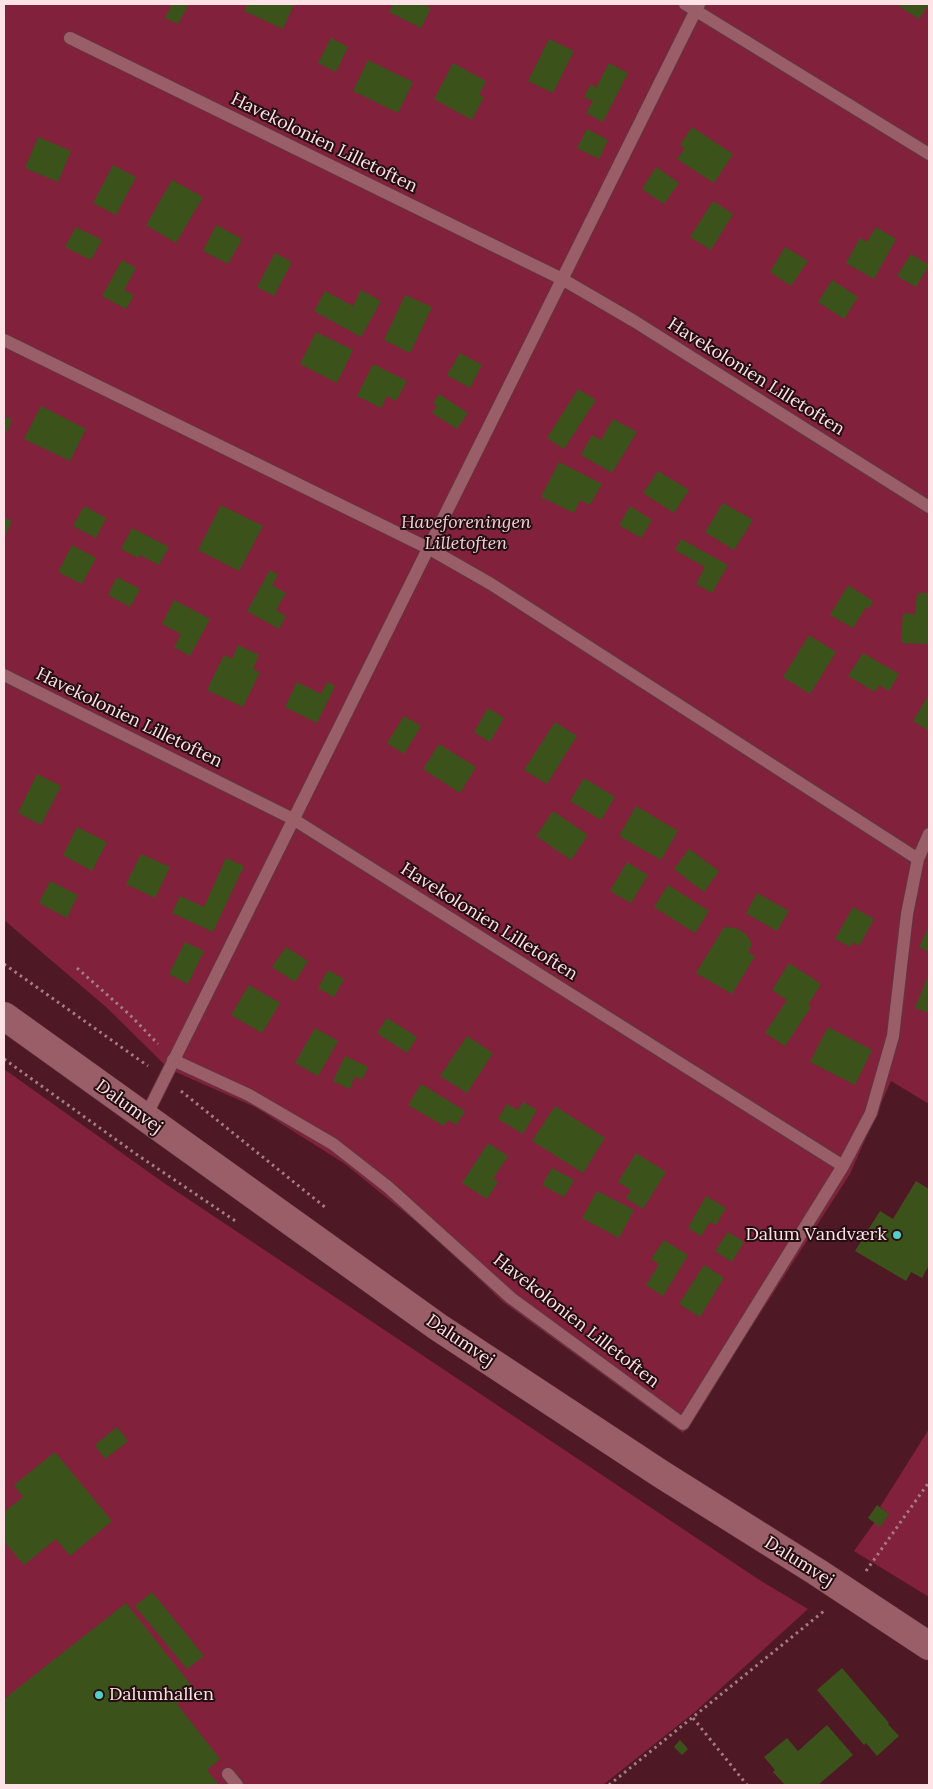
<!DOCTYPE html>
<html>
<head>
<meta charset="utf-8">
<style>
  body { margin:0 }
  #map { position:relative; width:933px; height:1789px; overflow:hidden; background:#4e1925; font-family:Lora,serif }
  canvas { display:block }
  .frame { position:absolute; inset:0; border:5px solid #fee2e5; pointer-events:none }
</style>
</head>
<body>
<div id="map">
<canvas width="933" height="1789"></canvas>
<div class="frame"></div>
</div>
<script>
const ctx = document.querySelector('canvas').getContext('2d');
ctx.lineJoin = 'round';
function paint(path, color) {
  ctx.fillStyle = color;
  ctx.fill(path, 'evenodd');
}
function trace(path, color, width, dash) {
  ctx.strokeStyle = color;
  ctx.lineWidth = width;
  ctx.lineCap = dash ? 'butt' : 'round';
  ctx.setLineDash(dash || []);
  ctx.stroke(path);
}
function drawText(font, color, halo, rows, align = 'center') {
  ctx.font = font + ' Lora,serif';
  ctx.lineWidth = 4;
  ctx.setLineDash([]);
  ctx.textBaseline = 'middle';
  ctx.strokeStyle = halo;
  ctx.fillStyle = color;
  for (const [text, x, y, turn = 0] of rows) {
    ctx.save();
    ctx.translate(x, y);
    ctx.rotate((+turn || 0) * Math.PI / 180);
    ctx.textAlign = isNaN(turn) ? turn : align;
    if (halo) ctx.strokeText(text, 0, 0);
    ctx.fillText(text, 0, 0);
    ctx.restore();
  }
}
const green = new Path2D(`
  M4,4H929V1104L891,1081L850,1174L683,1433L503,1302L435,1237L345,1164L255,1107L169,1069L106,1007L4,920Z
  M4,1069L164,1183L761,1581L808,1609L696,1711L603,1785H4Z
  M929,1429V1597L854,1551L874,1523L889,1514L880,1507Z`);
const building = new Path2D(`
  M172,4H189L178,24L165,18Z
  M248,4H294L283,29L244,11Z
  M393,4H422L431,8L421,28L389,12Z
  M896,4H929L919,19Z
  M331,38L348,47L336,72L318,63Z
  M549,39L574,51L553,93L528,81Z
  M368,60L413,82L398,113L353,91Z
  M453,63L486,81L479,95L484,97L472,120L434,99Z
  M609,63L628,73L603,122L586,113L593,101L584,97L591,84L596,88Z
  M692,127L733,154L714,183L677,159L685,148L680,145Z
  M587,129L608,140L599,159L577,148Z
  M38,137L71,151L58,182L25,168Z
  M113,165L136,177L116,215L93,203Z
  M656,167L679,183L664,204L642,189Z
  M172,180L203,197L176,243L146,225Z
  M713,201L733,214L711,250L690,237Z
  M216,225L242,239L228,264L203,251Z
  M76,227L102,240L91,260L65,247Z
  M876,227L896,239L874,279L846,263L860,238L867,242Z
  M785,247L808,261L791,286L770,272Z
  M275,253L292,262L274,296L257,287Z
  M911,254L929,265L916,287L897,276Z
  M122,260L136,268L124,290L134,295L126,309L102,296Z
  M832,280L858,297L844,319L818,302Z
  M361,290L381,301L361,337L314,311L325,291L353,306Z
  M405,295L432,307L410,353L384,340Z
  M316,332L353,350L337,383L300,364Z
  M460,353L482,365L470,388L447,375Z
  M373,364L407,381L396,401L387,396L381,408L357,396Z
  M578,389L596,400L564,449L547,438Z
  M439,394L468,413L457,429L432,413L437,406L433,403Z
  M41,406L86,429L70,461L24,439Z
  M4,416L12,420L4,438Z
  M613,419L637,432L612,473L581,455L592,435L601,440Z
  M559,462L602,484L590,505L580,500L574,513L541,497Z
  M658,471L689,490L674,513L643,493Z
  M723,503L753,520L734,550L705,532Z
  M221,505L263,526L239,571L198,550Z
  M84,506L106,518L96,538L73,526Z
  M630,506L652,520L641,538L619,525Z
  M4,517L12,521L4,538Z
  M132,528L169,547L159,565L140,555L138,558L121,549Z
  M681,539L728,565L712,593L696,584L705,567L675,550Z
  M72,545L96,558L82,584L58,572Z
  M270,570L278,575L272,585L286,593L276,610L286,616L279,629L247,611Z
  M117,577L140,589L130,607L108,595Z
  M848,585L873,601L869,609L866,607L853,628L830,615Z
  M917,593H929V644L901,643L903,613L915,614Z
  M174,600L210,619L190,656L174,647L181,634L162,624Z
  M809,635L836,652L810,694L783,677Z
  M238,645L259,655L253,669L260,672L243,707L207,690L224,655L232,659Z
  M863,653L899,674L889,691L879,685L875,692L848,676Z
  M297,682L321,694L327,682L335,686L317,723L285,707Z
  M929,694V731L913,721Z
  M488,708L504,718L490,742L474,732Z
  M404,716L421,726L404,754L387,743Z
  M555,722L577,736L547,784L524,770Z
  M439,744L476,767L460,793L423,769Z
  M37,774L61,786L41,825L18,813Z
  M584,778L615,797L601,820L570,801Z
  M636,806L678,831L661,860L619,836Z
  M553,811L588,835L571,860L536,836Z
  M77,827L107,842L92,871L63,855Z
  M689,849L719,871L704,892L674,869Z
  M141,854L170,867L155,898L126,884Z
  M226,858L244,866L213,932L172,913L180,896L204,907Z
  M627,862L648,875L631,903L610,891Z
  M50,881L78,895L67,918L39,903Z
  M668,885L709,911L695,933L654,907Z
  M757,893L789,911L777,931L746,913Z
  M853,907L874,919L859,946L853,942L850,947L835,939Z
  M929,926V952L919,947Z
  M724,927L736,928L746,934L752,944L748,952L755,956L732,994L696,973Z
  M185,942L204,951L188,984L169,974Z
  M286,947L308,961L295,982L272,967Z
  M789,963L821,984L808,1005L811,1007L785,1046L765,1033L787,1000L772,990Z
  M328,970L344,979L334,997L318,988Z
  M929,973V1013L915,1008Z
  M249,985L280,1003L262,1033L231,1015Z
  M387,1018L417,1037L407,1053L377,1033Z
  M828,1027L872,1050L855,1085L810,1062Z
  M315,1028L338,1041L318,1076L295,1063Z
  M467,1036L493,1053L467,1093L440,1076Z
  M345,1056L368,1067L362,1080L355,1076L350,1089L333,1081Z
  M421,1084L465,1111L456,1125L448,1120L444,1126L408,1105Z
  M523,1102L537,1110L523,1134L498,1119L507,1104L518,1110Z
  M555,1106L605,1138L583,1173L532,1141Z
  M488,1143L508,1156L493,1179L498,1182L487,1199L462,1183Z
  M636,1153L666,1172L643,1209L626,1198L631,1190L618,1182Z
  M552,1168L574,1180L564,1197L542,1185Z
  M916,1181L929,1189V1265L922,1278L911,1272L906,1281L855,1251L880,1211L893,1219Z
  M597,1191L634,1210L619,1238L582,1218Z
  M706,1196L726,1208L716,1225L710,1222L701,1236L688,1228Z
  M728,1232L744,1242L732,1262L715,1251Z
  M664,1240L688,1255L663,1296L646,1285L659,1264L651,1259Z
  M704,1265L724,1278L700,1317L679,1304Z
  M117,1427L128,1441L105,1459L95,1445Z
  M55,1452L112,1521L70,1556L56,1539L24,1565L4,1541V1512L23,1497L14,1485Z
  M877,1505L889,1514L880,1527L868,1518Z
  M152,1592L204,1656L187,1669L135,1606Z
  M126,1603L195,1690L177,1704L220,1759L207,1770L219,1785H4V1699Z
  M842,1668L889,1723L888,1724L899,1736L877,1756L866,1743L864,1745L817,1690Z
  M827,1725L853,1755L818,1785H785L773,1772L775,1770L764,1757L787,1738L798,1751Z
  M680,1740L688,1749L682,1755L674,1747Z`);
const path = new Path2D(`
  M4,964L148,1066
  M77,968L130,1015L158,1044
  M4,1059L136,1154L237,1222
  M181,1091L326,1208
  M866,1571L929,1482
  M693,1718L747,1785
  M609,1785L824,1611`);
const service = new Path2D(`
  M685,4L929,154
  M70,38L562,279L634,321L929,507
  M4,340L428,548L491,584L918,859
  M4,675L293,819L843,1166
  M173,1060L249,1095L333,1144L388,1187L511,1298L683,1424L843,1166L871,1113L893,1036L907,914L918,859L929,834
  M145,1118L699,4
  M228,1774L237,1785`);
const tertiary = new Path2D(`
  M4,1016L438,1327L661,1474L817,1572L929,1646`);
const markers = [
  [897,1235,5,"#55cec5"],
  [99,1695,5,"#55cec5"]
];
const streetNames = [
  ["Havekolonien Lilletoften",324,143,26],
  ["Havekolonien Lilletoften",756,377,32],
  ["Havekolonien Lilletoften",129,718,26],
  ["Havekolonien Lilletoften",489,922,32],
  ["Dalumvej",129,1107,36],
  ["Havekolonien Lilletoften",576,1321,38],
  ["Dalumvej",460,1341,34],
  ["Dalumvej",799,1562,32]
];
const parkNames = [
  ["Haveforeningen",466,523],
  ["Lilletoften",466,544]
];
const poiNames = [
  ["Dalum Vandværk",887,1235],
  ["Dalumhallen",109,1695,"left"]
];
paint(green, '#81213b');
paint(building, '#3b531b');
trace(service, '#623642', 14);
trace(tertiary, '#623642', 29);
trace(path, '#a67d85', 3, [2.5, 4]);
trace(service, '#9a5e68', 12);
trace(tertiary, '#9a5e68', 28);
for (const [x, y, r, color] of markers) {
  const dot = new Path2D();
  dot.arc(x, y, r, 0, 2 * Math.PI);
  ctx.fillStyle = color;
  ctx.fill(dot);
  trace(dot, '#250e12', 2);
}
drawText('18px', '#fee2e5', '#250e12', streetNames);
drawText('italic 18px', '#efd0d4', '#250e12', parkNames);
drawText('18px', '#fee2e5', '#250e12', poiNames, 'right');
</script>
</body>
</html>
